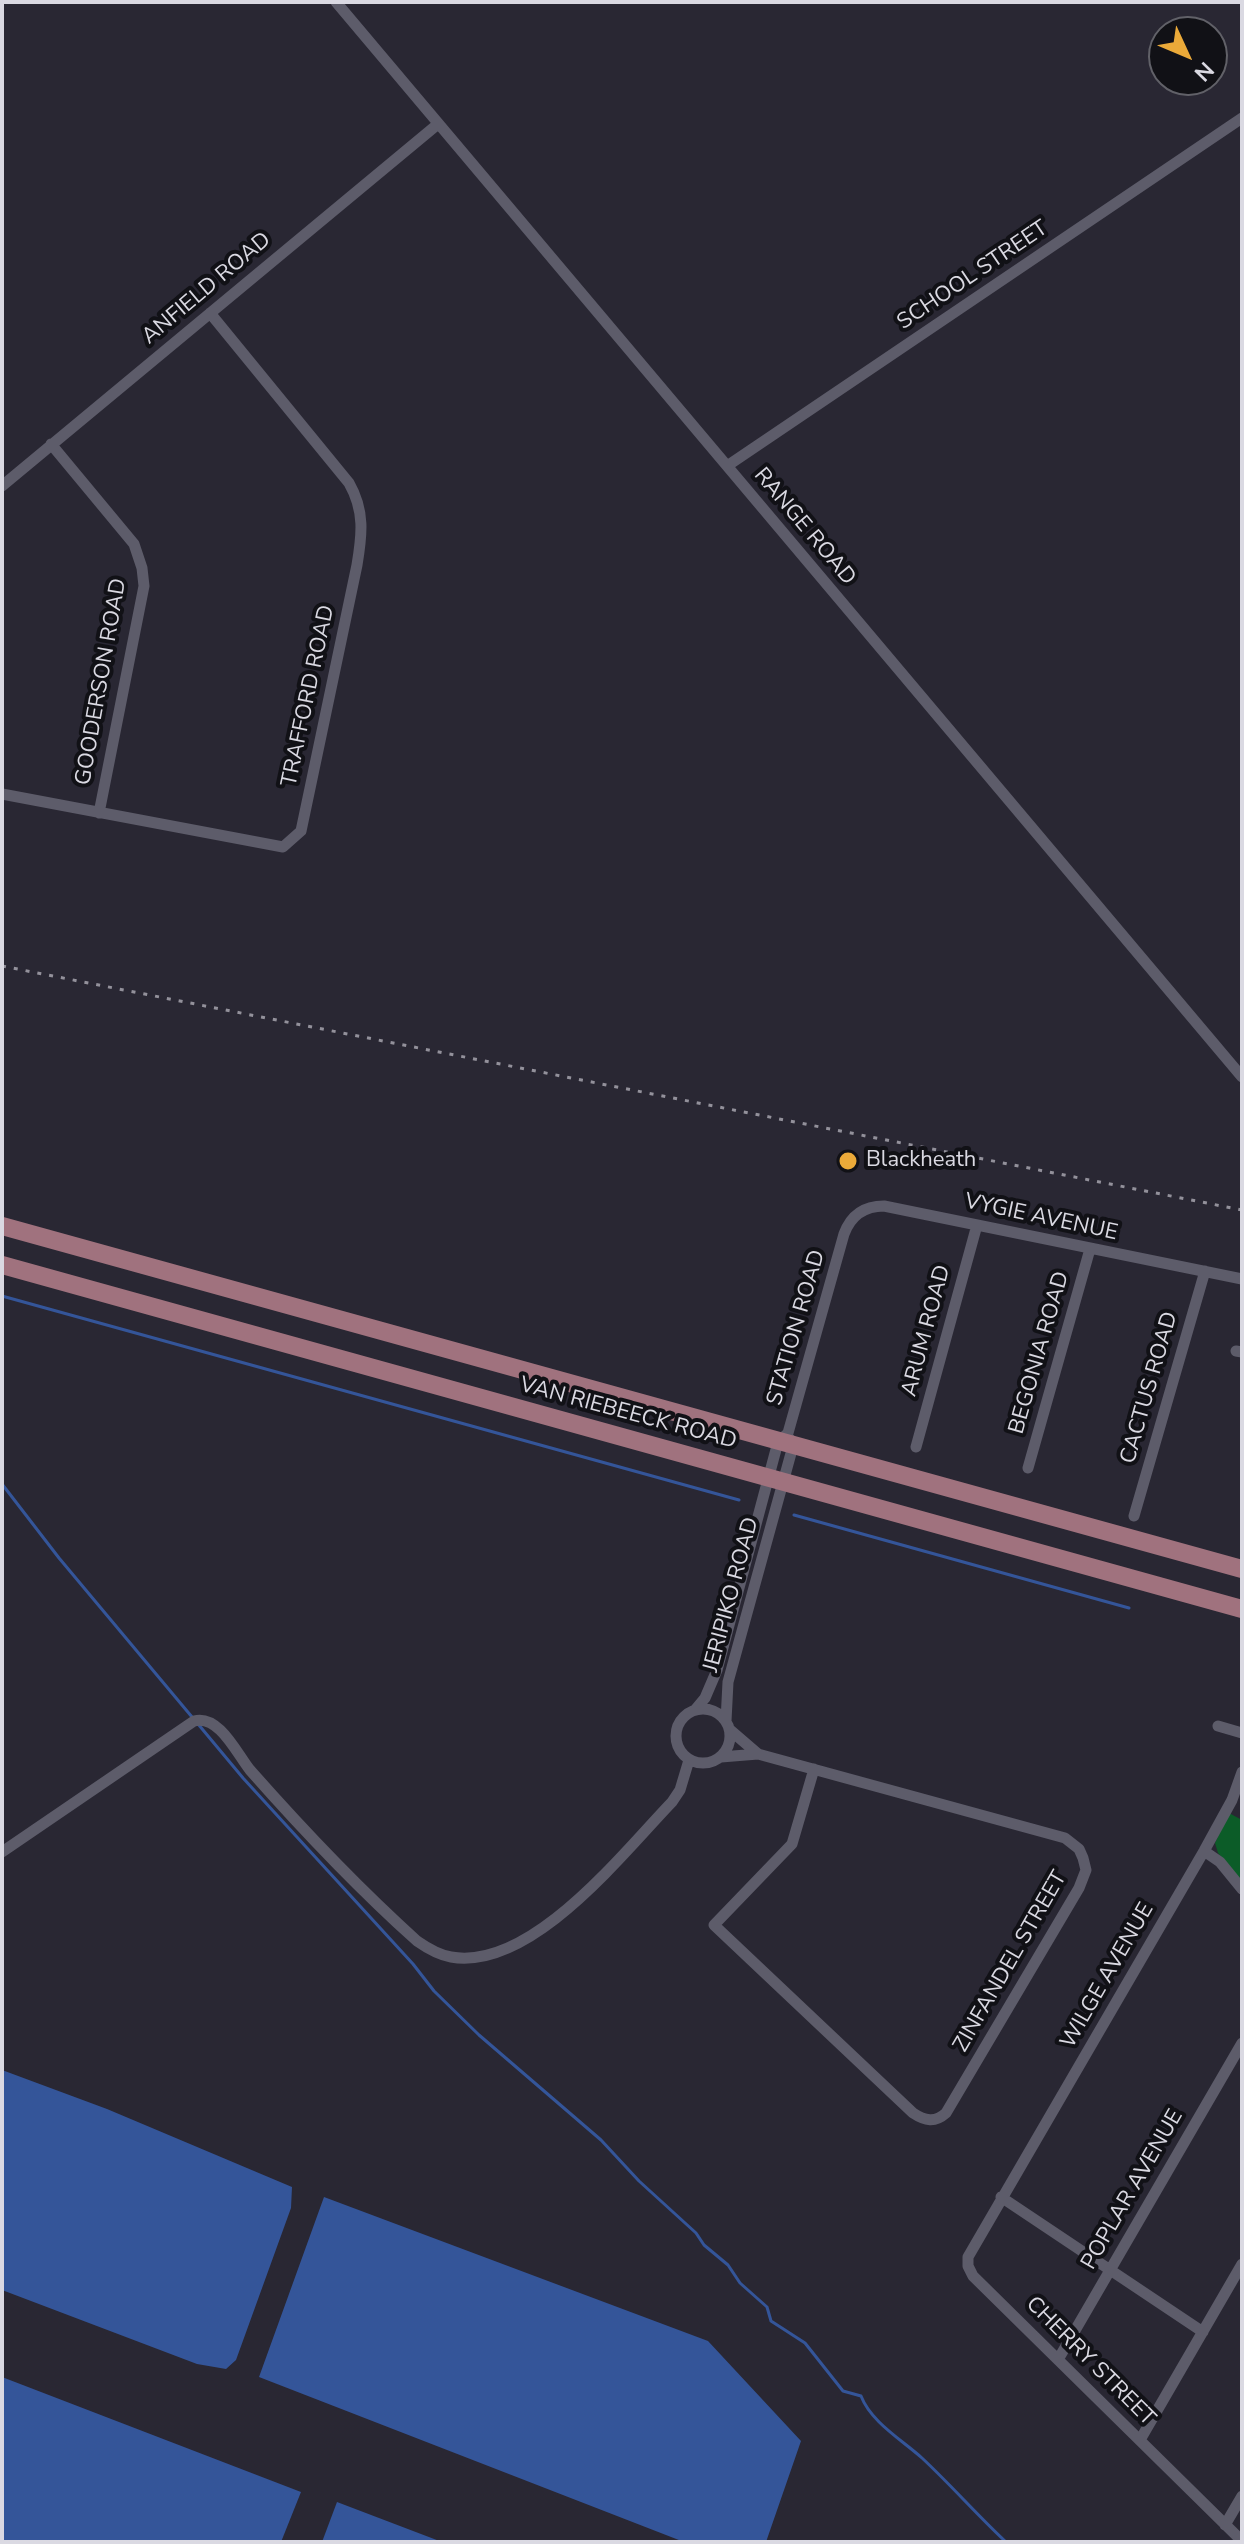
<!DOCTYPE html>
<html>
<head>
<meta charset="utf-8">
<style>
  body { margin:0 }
  #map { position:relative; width:1244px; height:2544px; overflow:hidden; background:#292733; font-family:"Nunito Sans",sans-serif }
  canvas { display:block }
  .frame { position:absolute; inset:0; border:4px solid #dad9e2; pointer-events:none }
  .north { position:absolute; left:1148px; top:16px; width:80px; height:80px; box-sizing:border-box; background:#111116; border:2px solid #616168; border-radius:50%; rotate:134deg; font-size:22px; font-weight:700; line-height:32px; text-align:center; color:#dad9e2 }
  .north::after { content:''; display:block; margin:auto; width:28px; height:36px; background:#ebaa39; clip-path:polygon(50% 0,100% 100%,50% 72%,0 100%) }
</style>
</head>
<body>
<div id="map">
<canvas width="1244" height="2544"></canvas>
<div class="frame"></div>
<div class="north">N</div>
</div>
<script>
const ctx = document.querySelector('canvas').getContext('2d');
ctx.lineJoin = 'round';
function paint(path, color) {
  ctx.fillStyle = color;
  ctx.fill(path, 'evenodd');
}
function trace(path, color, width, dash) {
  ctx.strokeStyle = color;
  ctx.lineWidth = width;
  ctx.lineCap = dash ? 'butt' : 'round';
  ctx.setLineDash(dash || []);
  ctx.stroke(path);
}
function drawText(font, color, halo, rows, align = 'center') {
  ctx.font = font + ' "Nunito Sans",sans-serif';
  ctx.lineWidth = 8;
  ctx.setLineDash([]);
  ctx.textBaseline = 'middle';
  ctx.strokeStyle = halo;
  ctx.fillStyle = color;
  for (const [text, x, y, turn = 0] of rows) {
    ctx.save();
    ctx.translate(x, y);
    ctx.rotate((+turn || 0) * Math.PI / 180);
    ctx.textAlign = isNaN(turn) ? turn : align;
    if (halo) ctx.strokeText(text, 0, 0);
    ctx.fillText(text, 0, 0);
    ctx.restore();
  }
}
const green = new Path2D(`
  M1229,1813L1242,1820V1882L1218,1853L1215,1843Z`);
const water = new Path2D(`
  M2,2070L107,2109L292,2187L291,2208L236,2360L226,2369L197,2364L2,2290Z
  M324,2197L708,2341L801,2441L766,2542H684L259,2377Z
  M2,2377L301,2492L281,2542H2Z
  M337,2502L442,2542H322Z`);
const stream = new Path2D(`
  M2,1296L739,1500
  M2,1484L59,1558L192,1717
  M794,1515L1129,1608
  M198,1724L243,1778L413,1964L434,1991L479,2035L601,2140L639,2181L696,2233L704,2245L728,2265L740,2283L767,2307L771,2321L805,2343L843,2391L861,2396C871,2422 902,2440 922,2458C951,2485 977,2515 1006,2542`);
const street = new Path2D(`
  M336,2L1242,1077
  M51,444L134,544L142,568L144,586L99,813
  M727,466L1242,118
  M2,486L438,124
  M2,794L283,847L301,831L357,565C362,535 365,511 349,483L210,313
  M1236,1351L1242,1352
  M916,1447L977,1225
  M1028,1468L1090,1249
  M1134,1516L1205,1271
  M676 1736a27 27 0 1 1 54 0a27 27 0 1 1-54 0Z
  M695,1710L705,1698L717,1670L778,1442L788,1433L844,1234C851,1215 865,1206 884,1206L1242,1279
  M726,1721L728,1682L793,1446L790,1439
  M1218,1726L1242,1733
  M729,1729L758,1754
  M721,1757L758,1754L1065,1838L1079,1849L1083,1858L1086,1870L1079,1888L946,2113C935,2123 925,2121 913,2113L714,1925L792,1844L814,1769
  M1242,1772L1232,1800L1204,1851L968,2257V2266L973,2276L1242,2541
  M1204,1851L1220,1862L1242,1889
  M2,1852L194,1721C219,1714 237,1754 250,1770C303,1830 358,1888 417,1941C427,1948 439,1955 451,1957C531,1971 622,1854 672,1802L680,1790L689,1760
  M1001,2197L1203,2332
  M1059,2358L1242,2043
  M1140,2440L1242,2264
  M1225,2525L1242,2496`);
const primary = new Path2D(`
  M2,1226L1242,1569
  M2,1265L1242,1609`);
const rail = new Path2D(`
  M2,966L1242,1210`);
const markers = [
  [848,1161,10,"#ebaa39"]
];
const streetNames = [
  ["SCHOOL STREET",973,276,-34],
  ["ANFIELD ROAD",207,289,-40],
  ["RANGE ROAD",804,527,50],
  ["GOODERSON ROAD",102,682,-80],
  ["TRAFFORD ROAD",309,696,-78],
  ["VYGIE AVENUE",1041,1218,12],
  ["STATION ROAD",797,1328,-74],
  ["ARUM ROAD",927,1331,-75],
  ["BEGONIA ROAD",1040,1353,-74],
  ["CACTUS ROAD",1150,1388,-74],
  ["VAN RIEBEECK ROAD",628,1414,15],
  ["JERIPIKO ROAD",732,1595,-75],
  ["ZINFANDEL STREET",1011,1962,-60],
  ["WILGE AVENUE",1108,1976,-60],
  ["POPLAR AVENUE",1133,2190,-60],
  ["CHERRY STREET",1090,2362,45]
];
const poiNames = [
  ["Blackheath",866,1161]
];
paint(green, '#0c5c28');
paint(water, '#345599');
trace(stream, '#345599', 3);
trace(street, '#5d5c6a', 11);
trace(primary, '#a0727e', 18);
trace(rail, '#93919b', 3, [4, 8]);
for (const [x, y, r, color] of markers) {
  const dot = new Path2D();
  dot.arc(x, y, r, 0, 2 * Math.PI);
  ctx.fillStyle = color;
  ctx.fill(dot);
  trace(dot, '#111116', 3);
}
drawText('22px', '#dad9e2', '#111116', streetNames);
drawText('22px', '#dad9e2', '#111116', poiNames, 'left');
</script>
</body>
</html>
